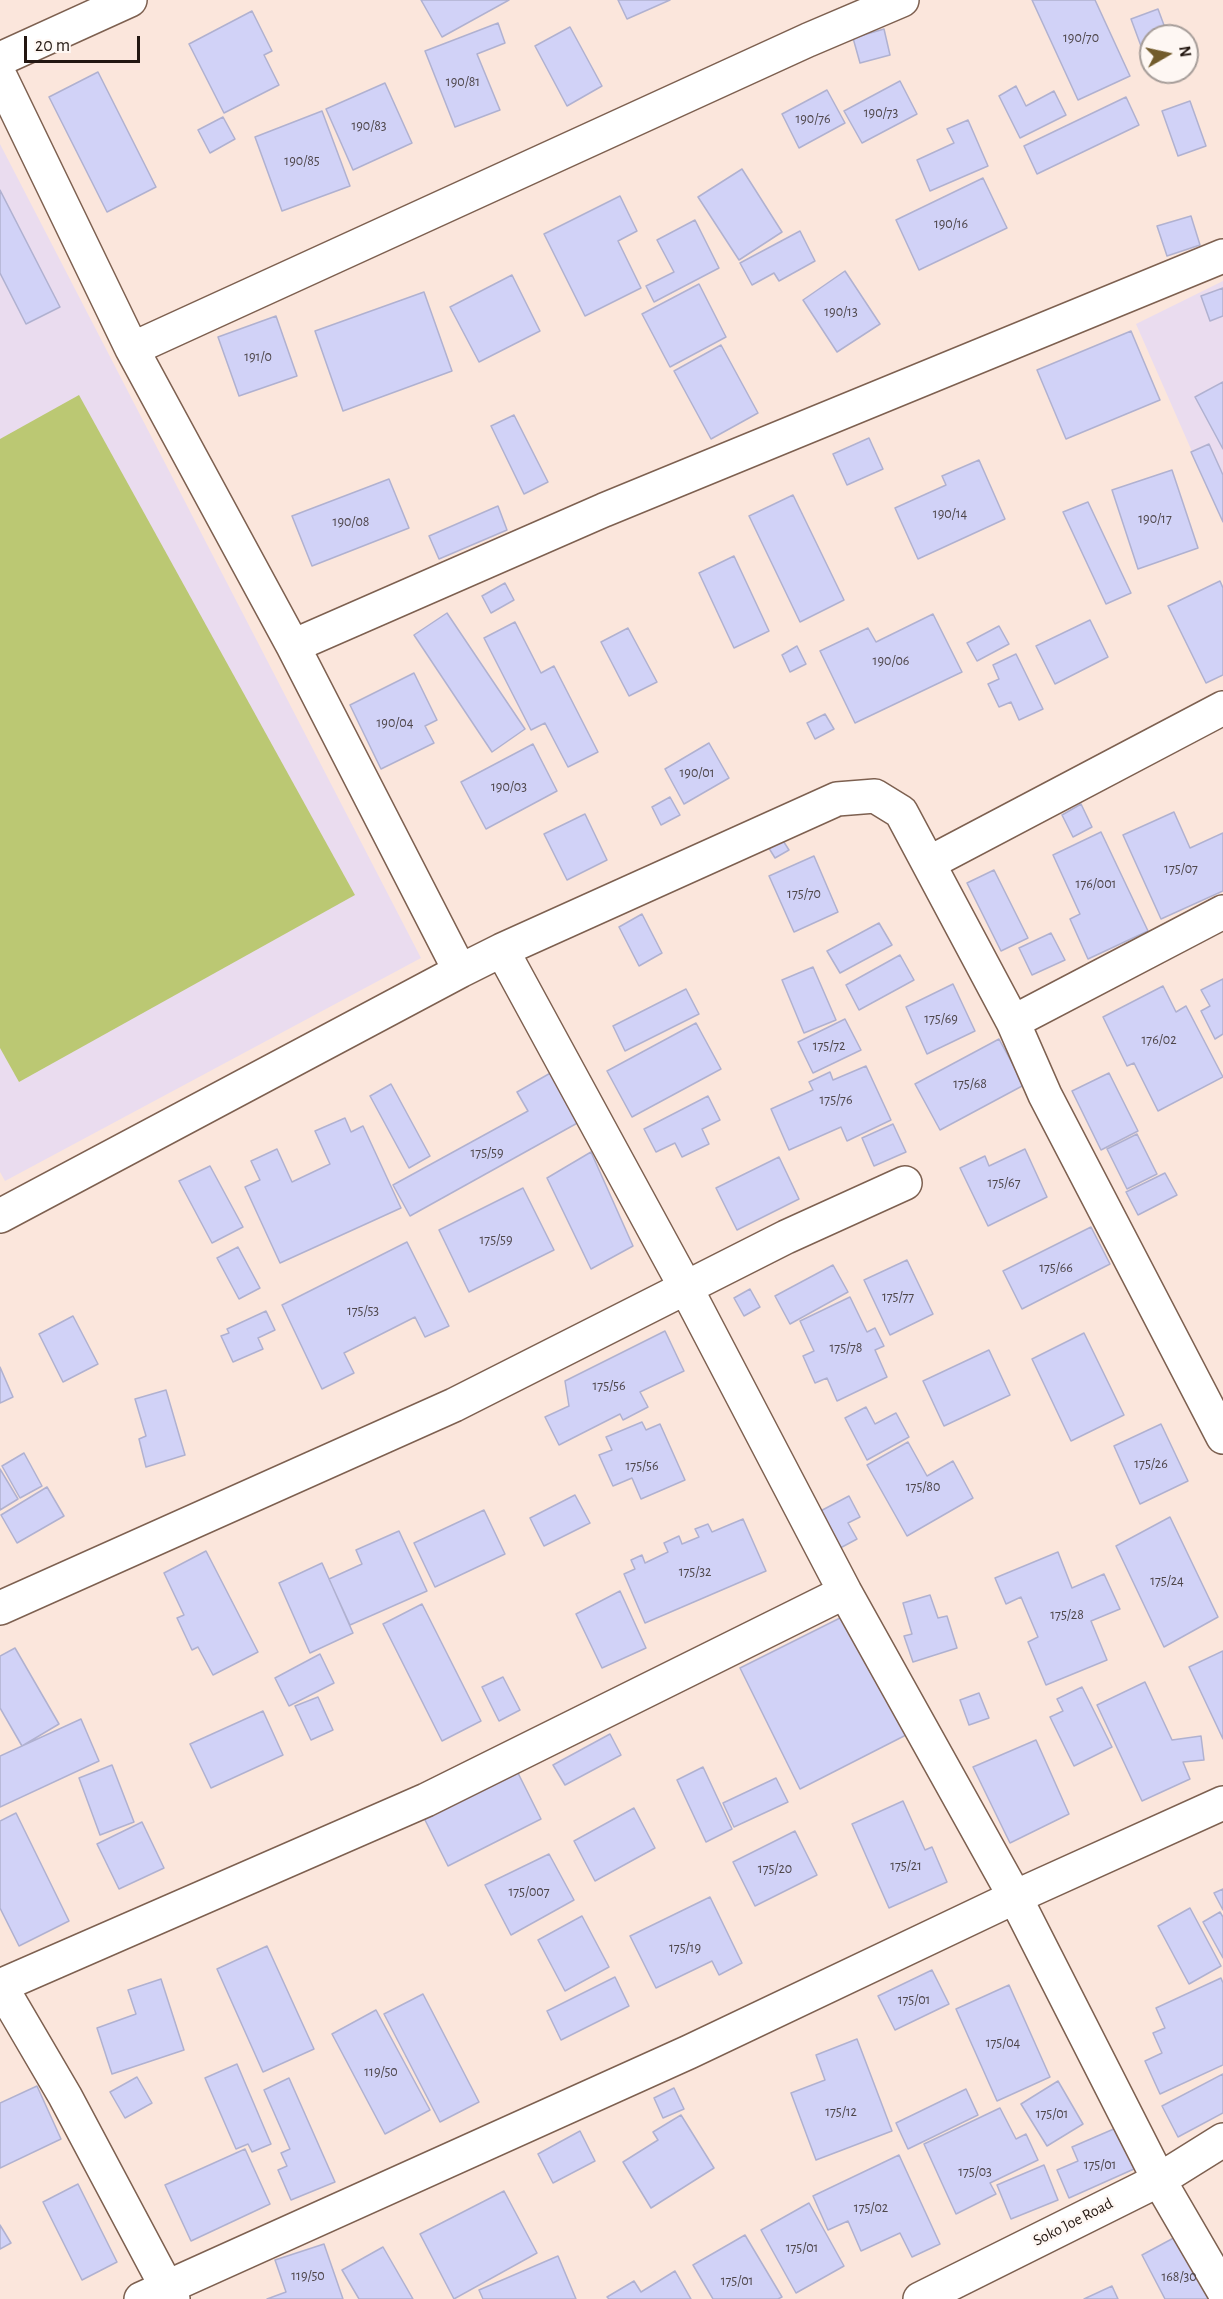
<!DOCTYPE html>
<html>
<head>
<meta charset="utf-8">
<style>
  body { margin:0 }
  #map { position:relative; width:1223px; height:2299px; overflow:hidden; background:#fbe6dc; font-family:"Alegreya Sans",sans-serif }
  canvas { display:block }
  .north { position:absolute; left:1139px; top:24px; width:60px; height:60px; box-sizing:border-box; background:#fef7f3; border:2px solid #a69d99; border-radius:50%; rotate:81deg; font-size:16px; font-weight:700; line-height:24px; text-align:center; color:#231711 }
  .north::after { content:''; display:block; margin:auto; width:21px; height:27px; background:#725b2b; clip-path:polygon(50% 0,100% 100%,50% 72%,0 100%) }
  .scale { position:absolute; left:24px; top:36px; width:116px; height:27px; box-sizing:border-box; border:3px solid #231711; border-top:0; padding-left:8px; font-size:18px; line-height:21px; white-space:nowrap; color:#231711; -webkit-text-stroke:4px #fef7f3; paint-order:stroke }
</style>
</head>
<body>
<div id="map">
<canvas width="1223" height="2299"></canvas>
<div class="north">N</div>
<div class="scale">20 m</div>
</div>
<script>
const ctx = document.querySelector('canvas').getContext('2d');
ctx.lineJoin = 'round';
function paint(path, color) {
  ctx.fillStyle = color;
  ctx.fill(path, 'evenodd');
}
function trace(path, color, width, dash) {
  ctx.strokeStyle = color;
  ctx.lineWidth = width;
  ctx.lineCap = dash ? 'butt' : 'round';
  ctx.setLineDash(dash || []);
  ctx.stroke(path);
}
function drawText(font, color, halo, rows, align = 'center') {
  ctx.font = font + ' "Alegreya Sans",sans-serif';
  ctx.lineWidth = 5;
  ctx.setLineDash([]);
  ctx.textBaseline = 'middle';
  ctx.strokeStyle = halo;
  ctx.fillStyle = color;
  for (const [text, x, y, turn = 0] of rows) {
    ctx.save();
    ctx.translate(x, y);
    ctx.rotate((+turn || 0) * Math.PI / 180);
    ctx.textAlign = isNaN(turn) ? turn : align;
    if (halo) ctx.strokeText(text, 0, 0);
    ctx.fillText(text, 0, 0);
    ctx.restore();
  }
}
const education = new Path2D(`
  M0,144L421,958L5,1181L0,1172Z
  M1223,281V522L1136,324Z`);
const green = new Path2D(`
  M79,395L355,895L19,1082L0,1048V439Z`);
const building = new Path2D(`
  M421,0H509L442,37Z
  M618,0H670L627,19Z
  M1032,0H1095L1130,76L1078,100Z
  M1158,9L1168,36H1151V72H1154L1151,73L1131,19Z
  M252,11L272,51L264,55L279,85L224,113L189,44Z
  M498,23L505,43L477,54L500,110L455,127L425,51Z
  M570,27L602,86L567,106L535,46Z
  M884,29L890,55L860,63L853,38Z
  M98,72L156,187L107,212L49,97Z
  M900,81L917,114L862,143L844,111Z
  M385,83L412,143L353,170L326,109Z
  M1016,86L1026,106L1054,91L1066,115L1020,138L999,96Z
  M827,90L845,123L799,148L782,114Z
  M1126,97L1139,125L1037,174L1024,146Z
  M1190,101L1206,146L1178,156L1162,111Z
  M322,111L350,186L282,211L255,137Z
  M223,117L235,139L210,153L198,130Z
  M968,120L988,166L930,191L917,160L954,143L947,129Z
  M742,169L782,232L739,260L698,197Z
  M983,178L1007,228L919,270L896,220Z
  M0,190L60,307L26,324L0,273Z
  M620,196L637,231L618,241L641,288L585,316L544,234Z
  M1191,216L1200,245L1167,256L1157,226Z
  M695,220L719,268L654,302L646,286L674,272L657,240Z
  M800,231L815,261L779,281L774,273L752,285L740,263Z
  M845,271L880,324L837,352L803,300Z
  M512,275L540,331L479,362L450,307Z
  M699,284L726,337L670,367L642,314Z
  M1223,288V316L1210,321L1201,296Z
  M424,292L452,371L343,411L315,331Z
  M276,316L297,376L239,396L218,337Z
  M1131,331L1160,400L1066,439L1037,370Z
  M721,345L758,413L711,439L674,371Z
  M1223,382V449L1195,397Z
  M514,415L548,482L524,494L491,426Z
  M869,438L883,469L847,485L833,454Z
  M1209,444L1223,475V522L1191,452Z
  M979,460L1005,519L918,559L895,508L946,485L942,476Z
  M1172,470L1198,548L1138,569L1112,490Z
  M389,479L409,528L312,566L292,516Z
  M793,495L844,600L800,622L749,516Z
  M1088,502L1131,593L1106,604L1063,512Z
  M498,506L507,530L439,559L429,536Z
  M734,556L769,631L734,648L699,573Z
  M1220,581L1223,588V675L1206,683L1168,606Z
  M505,583L514,600L491,613L482,596Z
  M447,613L525,729L492,752L414,635Z
  M933,614L962,672L855,723L820,651L868,628L876,642Z
  M1090,620L1108,657L1055,684L1036,646Z
  M515,622L541,673L554,666L598,752L568,767L545,723L531,730L484,638Z
  M999,626L1009,644L977,661L967,643Z
  M628,628L657,682L629,696L601,642Z
  M797,646L806,664L790,672L782,655Z
  M1016,654L1043,709L1019,720L1011,702L999,707L988,684L999,679L993,665Z
  M414,673L437,720L425,726L434,743L381,769L350,705Z
  M825,714L834,729L815,739L807,723Z
  M709,743L729,778L684,804L665,769Z
  M533,744L557,791L486,829L461,782Z
  M670,797L680,815L661,825L652,807Z
  M1081,804L1092,827L1073,837L1062,815Z
  M1174,812L1190,848L1223,833V891L1161,919L1123,835Z
  M585,814L607,860L567,880L544,834Z
  M1101,832L1148,931L1088,959L1070,919L1080,914L1053,855Z
  M780,836L789,850L775,858L767,845Z
  M814,856L838,912L794,932L769,876Z
  M994,870L1028,938L1001,951L967,883Z
  M642,914L662,953L639,966L619,927Z
  M879,923L892,945L840,973L827,951Z
  M1051,933L1065,960L1032,975L1019,948Z
  M900,955L914,980L859,1010L846,985Z
  M813,967L836,1020L804,1033L782,980Z
  M1223,979V1034L1215,1039L1201,1011L1210,1006L1201,990Z
  M953,984L975,1031L927,1054L906,1007Z
  M1163,986L1176,1012L1186,1006L1223,1077L1158,1111L1134,1063L1127,1066L1103,1017Z
  M686,989L699,1014L625,1051L613,1026Z
  M845,1019L861,1050L813,1073L798,1042Z
  M696,1023L721,1069L632,1117L607,1071Z
  M999,1039L1024,1085L940,1130L915,1084Z
  M866,1066L891,1120L847,1141L841,1127L789,1150L771,1109L813,1090L809,1082L830,1072L833,1080Z
  M554,1071L581,1121L410,1216L393,1185L528,1111L517,1092Z
  M1109,1073L1138,1131L1101,1150L1072,1091Z
  M391,1084L430,1156L409,1168L370,1096Z
  M708,1096L720,1120L702,1129L709,1144L682,1157L675,1143L656,1152L644,1129Z
  M345,1118L351,1132L363,1126L401,1208L280,1263L245,1187L260,1180L251,1161L277,1149L292,1182L330,1164L315,1131Z
  M893,1124L906,1152L874,1166L862,1138Z
  M1137,1134L1157,1174L1127,1189L1107,1149Z
  M1025,1149L1047,1197L988,1226L960,1168L985,1156L989,1166Z
  M591,1152L633,1246L591,1269L547,1178Z
  M779,1157L799,1199L737,1230L716,1188Z
  M210,1166L243,1227L212,1243L179,1181Z
  M1165,1173L1177,1195L1138,1215L1126,1192Z
  M523,1188L554,1250L469,1292L439,1230Z
  M1091,1227L1110,1264L1022,1309L1003,1271Z
  M407,1242L449,1326L425,1337L415,1317L344,1353L354,1373L322,1389L282,1305Z
  M238,1247L260,1288L239,1299L217,1258Z
  M907,1260L933,1314L890,1335L864,1280Z
  M833,1265L848,1292L790,1324L775,1296Z
  M750,1289L760,1307L744,1316L734,1298Z
  M850,1297L867,1332L875,1328L884,1346L875,1350L887,1377L837,1401L827,1378L815,1383L803,1356L814,1351L800,1321Z
  M266,1311L275,1330L258,1338L263,1349L233,1362L221,1336L229,1333L227,1329Z
  M73,1316L98,1364L63,1382L39,1334Z
  M665,1331L684,1371L640,1392L648,1407L623,1420L620,1414L559,1445L545,1417L569,1406L565,1381Z
  M1084,1333L1124,1415L1071,1441L1032,1359Z
  M989,1350L1010,1395L944,1426L923,1381Z
  M0,1367L13,1397L0,1403Z
  M166,1390L185,1455L146,1467L139,1439L146,1436L135,1399Z
  M866,1407L875,1424L896,1413L909,1437L867,1460L845,1418Z
  M642,1422L646,1430L660,1424L685,1480L641,1499L632,1478L613,1486L599,1455L612,1450L606,1437Z
  M1161,1424L1188,1481L1140,1504L1114,1446Z
  M908,1442L927,1476L953,1461L973,1498L907,1536L867,1465Z
  M24,1453L42,1486L20,1498L2,1466Z
  M0,1469L18,1499L0,1510Z
  M47,1487L64,1516L17,1543L1,1515Z
  M575,1495L590,1523L544,1546L530,1518Z
  M849,1496L860,1517L848,1523L857,1539L831,1553L811,1516Z
  M484,1510L505,1554L435,1587L414,1543Z
  M1170,1517L1218,1617L1164,1647L1116,1546Z
  M743,1519L766,1571L645,1623L624,1574L635,1569L631,1560L642,1555L645,1563L668,1552L664,1543L679,1536L682,1544L699,1537L695,1529L708,1524L712,1532Z
  M399,1531L427,1591L350,1625L329,1579L362,1564L356,1550Z
  M206,1551L258,1652L213,1675L198,1647L192,1650L177,1618L184,1615L164,1573Z
  M1058,1552L1072,1588L1104,1574L1120,1609L1091,1621L1107,1660L1046,1685L1028,1642L1038,1637L1021,1597L1006,1604L995,1578Z
  M322,1563L353,1633L310,1653L279,1583Z
  M620,1591L646,1648L602,1668L576,1614Z
  M930,1595L938,1618L947,1616L957,1648L913,1662L904,1636L912,1634L903,1603Z
  M422,1604L481,1721L442,1741L383,1624Z
  M848,1614L908,1734L800,1789L740,1668Z
  M15,1648L59,1724L22,1746L0,1708V1656Z
  M1223,1651V1739L1189,1667Z
  M320,1654L334,1683L289,1706L275,1678Z
  M503,1677L520,1710L499,1721L482,1687Z
  M1145,1682L1172,1740L1201,1736L1204,1760L1183,1762L1190,1779L1142,1801L1097,1705Z
  M1082,1687L1112,1747L1074,1766L1050,1717L1063,1711L1057,1699Z
  M979,1693L989,1718L969,1725L960,1700Z
  M318,1697L333,1730L311,1740L295,1706Z
  M263,1711L283,1755L211,1788L190,1744Z
  M81,1719L99,1761L0,1807V1756Z
  M610,1734L621,1755L565,1785L553,1765Z
  M1036,1740L1069,1814L1010,1843L973,1767Z
  M112,1765L134,1822L100,1835L79,1778Z
  M703,1767L732,1829L706,1842L677,1780Z
  M517,1771L541,1819L448,1866L424,1818Z
  M776,1778L788,1802L734,1827L723,1803Z
  M903,1801L925,1850L932,1847L947,1882L889,1908L852,1824Z
  M634,1808L655,1848L595,1881L574,1841Z
  M16,1813L69,1921L19,1946L0,1908V1821Z
  M142,1822L164,1868L119,1889L97,1844Z
  M795,1831L817,1875L755,1906L733,1862Z
  M549,1854L574,1900L511,1935L485,1885Z
  M1223,1889V1910L1214,1893Z
  M710,1897L742,1963L719,1975L712,1961L656,1988L630,1936Z
  M1190,1908L1221,1966L1189,1984L1158,1926Z
  M1220,1912L1223,1917V1958L1203,1922Z
  M582,1916L609,1967L565,1991L538,1940Z
  M267,1946L314,2049L263,2072L217,1969Z
  M932,1970L949,2004L895,2030L878,1996Z
  M615,1977L629,2006L561,2040L547,2011Z
  M1221,1978L1223,1983V2065L1160,2094L1145,2061L1162,2053L1153,2033L1165,2028L1156,2008Z
  M161,1979L184,2050L112,2074L97,2028L136,2014L128,1990Z
  M1009,1985L1050,2077L997,2101L956,2009Z
  M423,1994L479,2102L440,2122L384,2014Z
  M376,2010L430,2110L385,2134L332,2034Z
  M857,2039L892,2131L816,2160L791,2093L825,2080L816,2055Z
  M237,2064L271,2144L252,2152L248,2144L236,2149L205,2078Z
  M1223,2074V2113L1178,2137L1162,2106Z
  M137,2077L152,2103L125,2118L110,2092Z
  M289,2078L335,2182L291,2200L278,2170L287,2166L281,2153L290,2149L264,2090Z
  M1058,2081L1083,2124L1047,2146L1021,2104Z
  M37,2086L61,2139L0,2168V2103Z
  M674,2088L684,2109L663,2118L654,2098Z
  M966,2089L978,2115L908,2149L896,2123Z
  M1000,2108L1016,2139L1026,2134L1038,2160L990,2183L996,2194L956,2214L924,2144Z
  M681,2115L714,2168L651,2208L623,2162L658,2140L653,2132Z
  M1116,2128L1134,2169L1069,2198L1057,2170L1078,2161L1072,2147Z
  M580,2131L595,2161L553,2183L538,2154Z
  M245,2149L270,2204L191,2241L165,2185Z
  M899,2155L940,2244L912,2257L900,2233L861,2251L848,2221L828,2230L813,2196Z
  M1044,2165L1058,2200L1011,2219L997,2185Z
  M78,2184L117,2262L82,2280L43,2202Z
  M504,2191L537,2253L454,2299L420,2234Z
  M809,2203L844,2266L796,2293L761,2230Z
  M0,2225L11,2243L0,2249Z
  M1181,2234L1217,2299H1165L1142,2255Z
  M745,2235L782,2297L778,2299H713L693,2265Z
  M324,2244L343,2299H267L286,2292L275,2260Z
  M383,2247L413,2299H359L342,2270Z
  M558,2256L576,2299H483L479,2290Z
  M675,2271L691,2299H609L607,2297L634,2281L641,2292Z
  M1112,2286L1118,2299H1084Z`);
const street = new Path2D(`
  M0,59L130,0
  M0,76L132,349L293,646L460,971L0,1216
  M132,349L808,40L902,0
  M293,646L604,510L1223,256
  M929,863L1223,708
  M502,950L837,799L875,796L901,812L1013,1022L1045,1095L1223,1437
  M460,971L502,950L686,1288L845,1592L1015,1897L1159,2180L1223,2290
  M1013,1022L1223,912
  M0,1608L454,1405L786,1237L905,1183
  M0,1985L65,2096L173,2299
  M0,1986L426,1800L845,1592
  M141,2299L689,2052L1015,1897L1223,1803
  M920,2299L1159,2180L1223,2140`);
const numberNames = [
  ["190/70",1081,38],
  ["190/81",463,82],
  ["190/73",881,113],
  ["190/76",813,119],
  ["190/83",369,126],
  ["190/85",302,161],
  ["190/16",951,224],
  ["190/13",841,312],
  ["191/0",258,357],
  ["190/14",950,514],
  ["190/17",1155,519],
  ["190/08",351,522],
  ["190/06",891,661],
  ["190/04",395,723],
  ["190/01",697,773],
  ["190/03",509,787],
  ["175/07",1181,869],
  ["176/001",1096,884],
  ["175/70",804,894],
  ["175/69",941,1019],
  ["176/02",1159,1040],
  ["175/72",829,1046],
  ["175/68",970,1084],
  ["175/76",836,1100],
  ["175/59",487,1153],
  ["175/67",1004,1183],
  ["175/59",496,1240],
  ["175/66",1056,1268],
  ["175/77",898,1297],
  ["175/53",363,1311],
  ["175/78",846,1348],
  ["175/56",609,1386],
  ["175/26",1151,1464],
  ["175/56",642,1466],
  ["175/80",923,1487],
  ["175/32",695,1572],
  ["175/24",1167,1581],
  ["175/28",1067,1615],
  ["175/21",906,1866],
  ["175/20",775,1869],
  ["175/007",529,1892],
  ["175/19",685,1948],
  ["175/01",914,2000],
  ["175/04",1003,2043],
  ["119/50",381,2072],
  ["175/12",841,2112],
  ["175/01",1052,2114],
  ["175/01",1100,2165],
  ["175/03",975,2172],
  ["175/02",871,2208],
  ["175/01",802,2248],
  ["119/50",308,2276],
  ["168/30",1179,2277],
  ["175/01",737,2281]
];
const streetNames = [
  ["Soko Joe Road",1073,2222,-27]
];
paint(education, '#eadcef');
paint(green, '#bbc873');
paint(building, '#d1d2f7');
trace(building, '#b0b1d0', 1.5);
trace(street, '#7d6050', 36);
trace(street, '#fff', 33);
drawText('14px', '#4e464a', null, numberNames);
drawText('16px', '#231711', '#fef7f3', streetNames);
</script>
</body>
</html>
